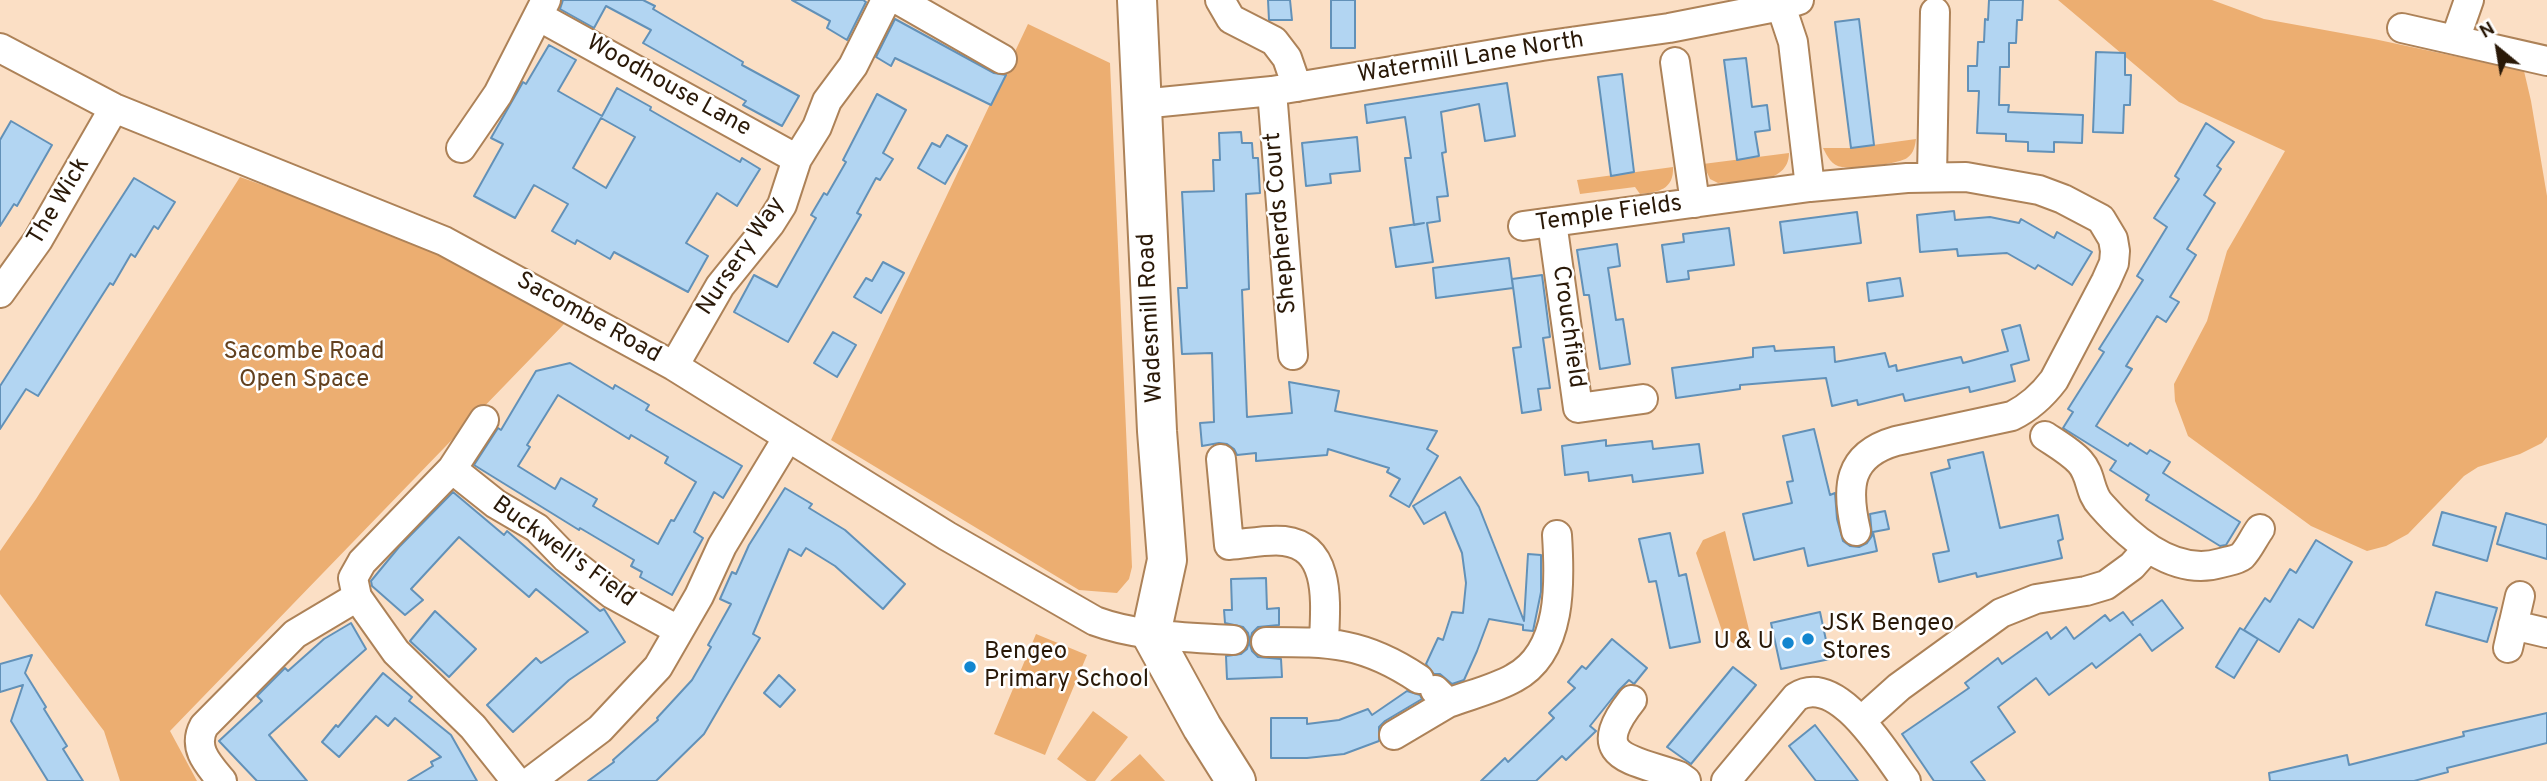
<!DOCTYPE html>
<html>
<head>
<meta charset="utf-8">
<style>
  body { margin:0 }
  #map { position:relative; width:2547px; height:781px; overflow:hidden; background:#fbdfc5; font-family:Overpass,sans-serif }
  canvas { display:block }
  .north { position:absolute; left:2463px; top:14px; width:70px; height:70px; -webkit-text-stroke:5px #fff; paint-order:stroke; rotate:330deg; font-size:19px; font-weight:700; line-height:28px; text-align:center; color:#2a1908 }
  .north::after { content:''; display:block; margin:auto; width:24px; height:32px; background:#2a1908; clip-path:polygon(50% 0,100% 100%,50% 72%,0 100%) }
</style>
</head>
<body>
<div id="map">
<canvas width="2547" height="781"></canvas>
<div class="north">N</div>
</div>
<script>
const ctx = document.querySelector('canvas').getContext('2d');
ctx.lineJoin = 'round';
function paint(path, color) {
  ctx.fillStyle = color;
  ctx.fill(path, 'evenodd');
}
function trace(path, color, width, dash) {
  ctx.strokeStyle = color;
  ctx.lineWidth = width;
  ctx.lineCap = dash ? 'butt' : 'round';
  ctx.setLineDash(dash || []);
  ctx.stroke(path);
}
function drawText(font, color, halo, rows, align = 'center') {
  ctx.font = font + ' Overpass,sans-serif';
  ctx.lineWidth = 5;
  ctx.setLineDash([]);
  ctx.textBaseline = 'middle';
  ctx.strokeStyle = halo;
  ctx.fillStyle = color;
  for (const [text, x, y, turn = 0] of rows) {
    ctx.save();
    ctx.translate(x, y);
    ctx.rotate((+turn || 0) * Math.PI / 180);
    ctx.textAlign = isNaN(turn) ? turn : align;
    if (halo) ctx.strokeText(text, 0, 0);
    ctx.fillText(text, 0, 0);
    ctx.restore();
  }
}
const green = new Path2D(`
  M2058,0H2212L2264,19L2374,39L2524,71L2531,101L2547,196V437L2542,443L2520,454L2478,467L2464,476L2408,534L2386,546L2367,551L2311,526L2188,436L2175,401L2174,384L2207,321L2227,251L2285,151L2179,102Z
  M1028,24L1110,63L1132,567L1129,579L1117,593L1079,590L831,440Z
  M1916,139C1915,146 1914,153 1907,158C1899,164 1853,169 1842,167C1832,166 1827,156 1823,148H1851Z
  M1789,153C1789,186 1741,181 1718,183L1710,179L1703,164Z
  M1673,167C1674,190 1658,192 1640,194L1635,187L1580,194L1577,180Z
  M240,177L413,239L566,322L170,731L197,781H120L104,731L0,594V551L36,499Z
  M1725,531L1750,634L1744,643L1736,645L1724,637L1696,553L1703,540Z
  M1036,634L1087,655L1045,755L994,734Z
  M1093,711L1128,737L1095,781H1087L1057,759Z
  M1140,754L1165,781H1110Z`);
const building = new Path2D(`
  M563,0H643L655,6L653,9L743,62L742,65L799,96L782,126L743,105L746,101L643,43L651,30L606,6L594,28L560,9Z
  M792,0H863L866,2L847,40L827,28L830,21Z
  M1268,0H1290L1292,20H1269Z
  M1331,0H1355V48H1331Z
  M1989,0H2023L2022,20H2017L2016,43H2009V67H2000L1999,105H2009L2008,112L2083,115L2082,143L2054,142V152L2028,151V142L2006,141V134L1977,133L1979,91H1968V66H1977L1978,42H1984L1985,19L1988,20Z
  M895,19L994,73L1006,75L991,105L895,58L891,66L876,57Z
  M1859,19L1874,145L1851,148L1835,22Z
  M549,45L576,60L558,91L602,116L617,88L651,107L650,110L740,162L742,158L760,169L737,206L717,193L686,243L708,256L688,292L614,252L610,259L577,240L575,244L552,231L568,204L534,185L515,218L474,196L503,144L491,138L523,82L526,84ZM601,118L635,137L606,188L573,168Z
  M2096,52L2125,53V75H2131L2130,105H2124L2123,133L2093,132Z
  M1746,58L1752,107L1767,105L1770,130L1755,132L1759,156L1737,160L1724,60Z
  M1622,74L1634,172L1611,176L1598,77Z
  M1507,83L1515,136L1485,141L1479,104L1441,112L1446,152L1442,153L1448,196L1437,197L1440,221L1427,223L1433,262L1396,267L1390,228L1424,223L1414,225L1405,158H1411L1405,117L1367,123L1365,105Z
  M877,94L906,110L883,153L893,159L880,180L876,178L857,213L861,215L788,342L734,312L754,275L777,287L816,218L811,215L824,193L827,195L846,162L843,160Z
  M11,121L52,145L17,206L14,204L0,226V140Z
  M2206,123L2234,142L2217,166L2221,169L2204,195L2215,203L2187,249L2196,255L2170,297L2179,302L2166,322L2157,316L2126,366L2132,369L2096,426L2128,446L2130,443L2147,454L2150,450L2170,462L2163,473L2240,522L2226,545L2220,546L2146,500L2149,495L2110,470L2116,461L2063,428L2073,412L2068,409L2104,352L2099,349L2143,280L2137,276L2167,227L2154,218L2179,179L2175,176Z
  M1241,132L1242,143H1252L1253,158H1258L1260,193L1246,194L1249,289L1242,290L1247,417L1292,413L1289,382L1339,391L1335,411L1437,431L1427,449L1438,456L1409,507L1390,496L1400,479L1387,472L1389,468L1328,449L1327,455L1256,461V453L1237,455L1234,449L1227,444L1219,443L1202,446L1200,423L1214,422L1212,353L1182,354L1178,288H1187L1182,192L1214,191L1213,160H1220L1219,133Z
  M947,135L967,146L945,184L918,168L932,143L940,147Z
  M1357,137L1360,171L1330,174L1331,183L1306,186L1302,143Z
  M134,178L175,202L158,229L154,226L135,257L131,254L113,285L110,283L38,396L26,389L0,429V386Z
  M1954,211L1955,220L1990,217L2019,223L2021,219L2054,238L2057,232L2092,252L2072,285L2038,265L2035,269L2007,253L1958,256L1957,249L1920,252L1917,215Z
  M1857,212L1861,243L1784,253L1780,222Z
  M1729,228L1734,265L1688,271L1689,279L1667,282L1662,245L1684,242L1683,234Z
  M1617,244L1620,266L1608,268L1616,320L1623,319L1630,364L1600,369L1589,295H1584L1577,250Z
  M1509,258L1513,288L1436,298L1433,268Z
  M883,262L904,273L881,313L854,297L866,278L872,281Z
  M1542,275L1550,337L1543,338L1550,388L1538,389L1541,410L1522,413L1513,348L1521,347L1512,279Z
  M1900,278L1903,296L1869,301L1867,283Z
  M2020,325L2029,360L2011,365L2015,381L1970,392L1969,387L1905,401L1903,394L1858,405L1857,400L1832,406L1826,378L1740,385V389L1676,398L1672,368L1753,357V348L1774,346L1775,351L1834,347L1835,362L1885,353L1889,367L1896,365L1897,371L1961,357L1963,363L2008,351L2002,330Z
  M833,332L856,345L837,377L814,363Z
  M570,363L613,389L615,385L649,405L646,410L742,466L723,498L714,492L694,532L703,538L672,595L640,577L642,572L631,566L634,560L580,528L579,530L474,465L498,428L501,430L536,371ZM558,395L629,439L631,435L668,457L665,463L696,482L674,521L671,520L658,544L593,506L597,499L561,478L555,489L518,466L530,447L527,445Z
  M1814,429L1830,495L1835,493L1837,519L1843,541L1850,546L1859,547L1867,543L1872,536L1870,514L1885,511L1889,529L1873,532L1877,551L1808,566L1804,548L1754,560L1743,514L1792,503L1787,482L1793,481L1783,436Z
  M1606,440V446L1652,441L1653,449L1699,444L1703,473L1633,482L1632,475L1589,481L1588,472L1565,475L1562,446Z
  M1983,452L2000,528L2058,515L2063,539L2058,541L2062,558L1977,577L1976,573L1939,582L1933,554L1949,551L1931,473L1950,468L1948,460Z
  M1460,477L1479,507L1524,621L1528,554L1541,555V592L1533,631L1523,630V625L1489,619L1477,651L1464,680L1452,684L1440,674H1434L1426,664L1438,638L1443,640L1452,612L1463,613L1466,583L1462,553L1445,512L1424,524L1413,506Z
  M785,488L812,504L809,508L845,530L905,584L883,609L835,566L806,548L801,556L789,549L753,634L760,638L704,734L656,781H588L614,762L613,760L658,720L657,718L692,680L711,647L708,645L731,604L720,599L732,572L736,574L749,545Z
  M453,492L504,535L507,531L600,611L604,609L625,642L569,680L513,732L487,705L536,658L541,663L588,632L536,589L529,597L459,537L411,589L423,600L405,615L372,586L371,581L399,547Z
  M2442,512L2496,527L2487,561L2433,545Z
  M2506,513L2547,525V559L2497,544Z
  M1670,533L1679,576L1686,574L1700,642L1670,648L1656,581L1649,582L1639,539Z
  M2316,540L2352,562L2313,628L2299,619L2279,652L2244,630L2265,598L2270,602L2290,569L2296,573Z
  M1266,578L1267,609L1279,608V625L1258,627L1252,633L1250,641L1248,633L1243,627L1225,623L1224,610H1232L1231,579Z
  M2436,592L2497,608L2487,642L2426,625Z
  M2162,600L2183,628L2152,651L2140,634L2096,668L2092,663L2049,695L2036,678L1998,707L2015,732L1971,762L1985,781H1934L1902,734L1969,688L1965,683L1998,658L2002,664L2047,632L2051,639L2066,627L2074,639L2105,615L2110,621L2123,612L2133,625L2131,622Z
  M435,611L476,649L449,677L410,641Z
  M1820,612L1830,659L1781,669L1771,623Z
  M351,623L366,649L269,735L307,781H257L219,741L262,701L257,696L285,668L288,671L324,639Z
  M2240,628L2258,639L2234,678L2216,667Z
  M1612,639L1647,668L1634,684L1629,680L1618,691L1590,726L1596,731L1566,760L1562,756L1536,781H1481L1505,758L1508,762L1554,718L1549,713L1575,688L1568,682L1582,666L1586,669Z
  M1249,642L1252,651L1258,657L1281,659L1282,677L1227,679L1226,656L1241,654L1247,649Z
  M32,655L25,673L46,707L44,709L67,746L63,749L83,781H48L11,721L23,685L0,692V664Z
  M1733,667L1756,685L1691,764L1667,747Z
  M383,673L412,697L409,701L451,735L477,781H408L433,766L431,762L441,757L395,718L388,726L376,716L339,757L322,742L336,725L338,727Z
  M779,675L795,690L780,707L764,693Z
  M1407,691L1420,695L1422,699L1385,721L1379,727V741L1344,754L1307,758H1271V718H1307V724L1339,720L1368,709L1372,715Z
  M2547,713V743L2447,768L2448,772L2414,781H2270L2269,773L2347,755L2349,765L2464,736L2463,732Z
  M1815,725L1846,765L1858,781H1816L1789,746Z`);
const minor = new Path2D(`
  M899,0L1002,59
  M1220,0L1231,19L1274,41L1287,58L1297,87
  M1781,6L1793,42L1810,187
  M538,16L797,159
  M2402,28L2547,61
  M2455,40L2469,0
  M0,48L114,108L444,241L674,366L947,536L1095,621C1138,637 1187,637 1233,640
  M1675,62L1695,203
  M1272,91L1293,355
  M1141,104L1272,91L1542,46L1669,28L1781,6L1799,0
  M461,148L498,94L546,0
  M1932,177L1935,12
  M1552,222L1578,408L1643,399
  M1523,226L1810,187L1907,178L1966,177L2039,190L2063,199L2101,219L2113,239L2115,251L2114,263L2106,281L2054,380C2042,396 2030,407 2012,416L1896,441C1847,455 1846,488 1856,531
  M0,293L38,240L114,108
  M674,366L720,286L770,224L782,205L797,159L817,127L827,101L853,66L886,0
  M2045,436C2057,444 2071,452 2080,462C2092,475 2089,493 2101,505C2130,538 2174,577 2221,563C2228,561 2237,560 2242,556C2249,549 2254,537 2260,529
  M1221,459L1229,545C1246,544 1266,539 1284,541C1333,547 1325,607 1324,642
  M452,469L484,420
  M357,597L396,652L473,727L516,781
  M2513,625L2547,633
  M1266,642C1331,642 1364,642 1419,679
  M2508,648L2520,596
  M1435,690L1448,703C1469,695 1495,689 1514,678C1563,652 1560,581 1557,535
  M1632,700C1585,759 1633,759 1679,776L1686,781
  M1861,721L1899,687L2001,613L2036,599L2086,591L2106,585L2132,566L2147,549
  M1394,735L1448,703
  M222,781C208,764 192,748 204,726L295,634L357,597L353,578L362,562L452,469L496,504L537,528L566,558L612,594L678,630
  M531,781L600,729L658,667L699,596L722,546L788,437
  M1726,781L1796,697C1837,671 1885,753 1906,781`);
const secondary = new Path2D(`
  M1137,0L1157,431L1167,560L1151,634L1202,727L1236,781`);
const markers = [
  [1808,639,7,"#1386cf"],
  [1788,643,7,"#1386cf"],
  [970,667,7,"#1386cf"]
];
const streetNames = [
  ["Watermill Lane North",1471,59,-9],
  ["Woodhouse Lane",668,87,29],
  ["The Wick",60,202,-59],
  ["Temple Fields",1609,215,-8],
  ["Shepherds Court",1282,223,-95],
  ["Nursery Way",742,257,-56],
  ["Wadesmill Road",1152,318,-93],
  ["Sacombe Road",588,319,29],
  ["Crouchfield",1567,327,82],
  ["Buckwell's Field",563,553,36]
];
const parkNames = [
  ["Sacombe Road",304,353],
  ["Open Space",304,381]
];
const poiNames = [
  ["JSK Bengeo",1822,625],
  ["Stores",1822,653],
  ["U & U",1774,643,"right"],
  ["Bengeo",984,653],
  ["Primary School",984,681]
];
paint(green, '#ecae71');
paint(building, '#b2d5f2');
trace(building, '#6291b8', 2);
trace(minor, '#ad8258', 32);
trace(secondary, '#ad8258', 42);
trace(minor, '#fff', 28);
trace(secondary, '#fff', 38);
for (const [x, y, r, color] of markers) {
  const dot = new Path2D();
  dot.arc(x, y, r, 0, 2 * Math.PI);
  ctx.fillStyle = color;
  ctx.fill(dot);
  trace(dot, '#fff', 2.5);
}
drawText('24px', '#2a1908', '#fff', streetNames);
drawText('24px', '#63411f', '#fff', parkNames);
drawText('24px', '#2a1908', '#fff', poiNames, 'left');
</script>
</body>
</html>
